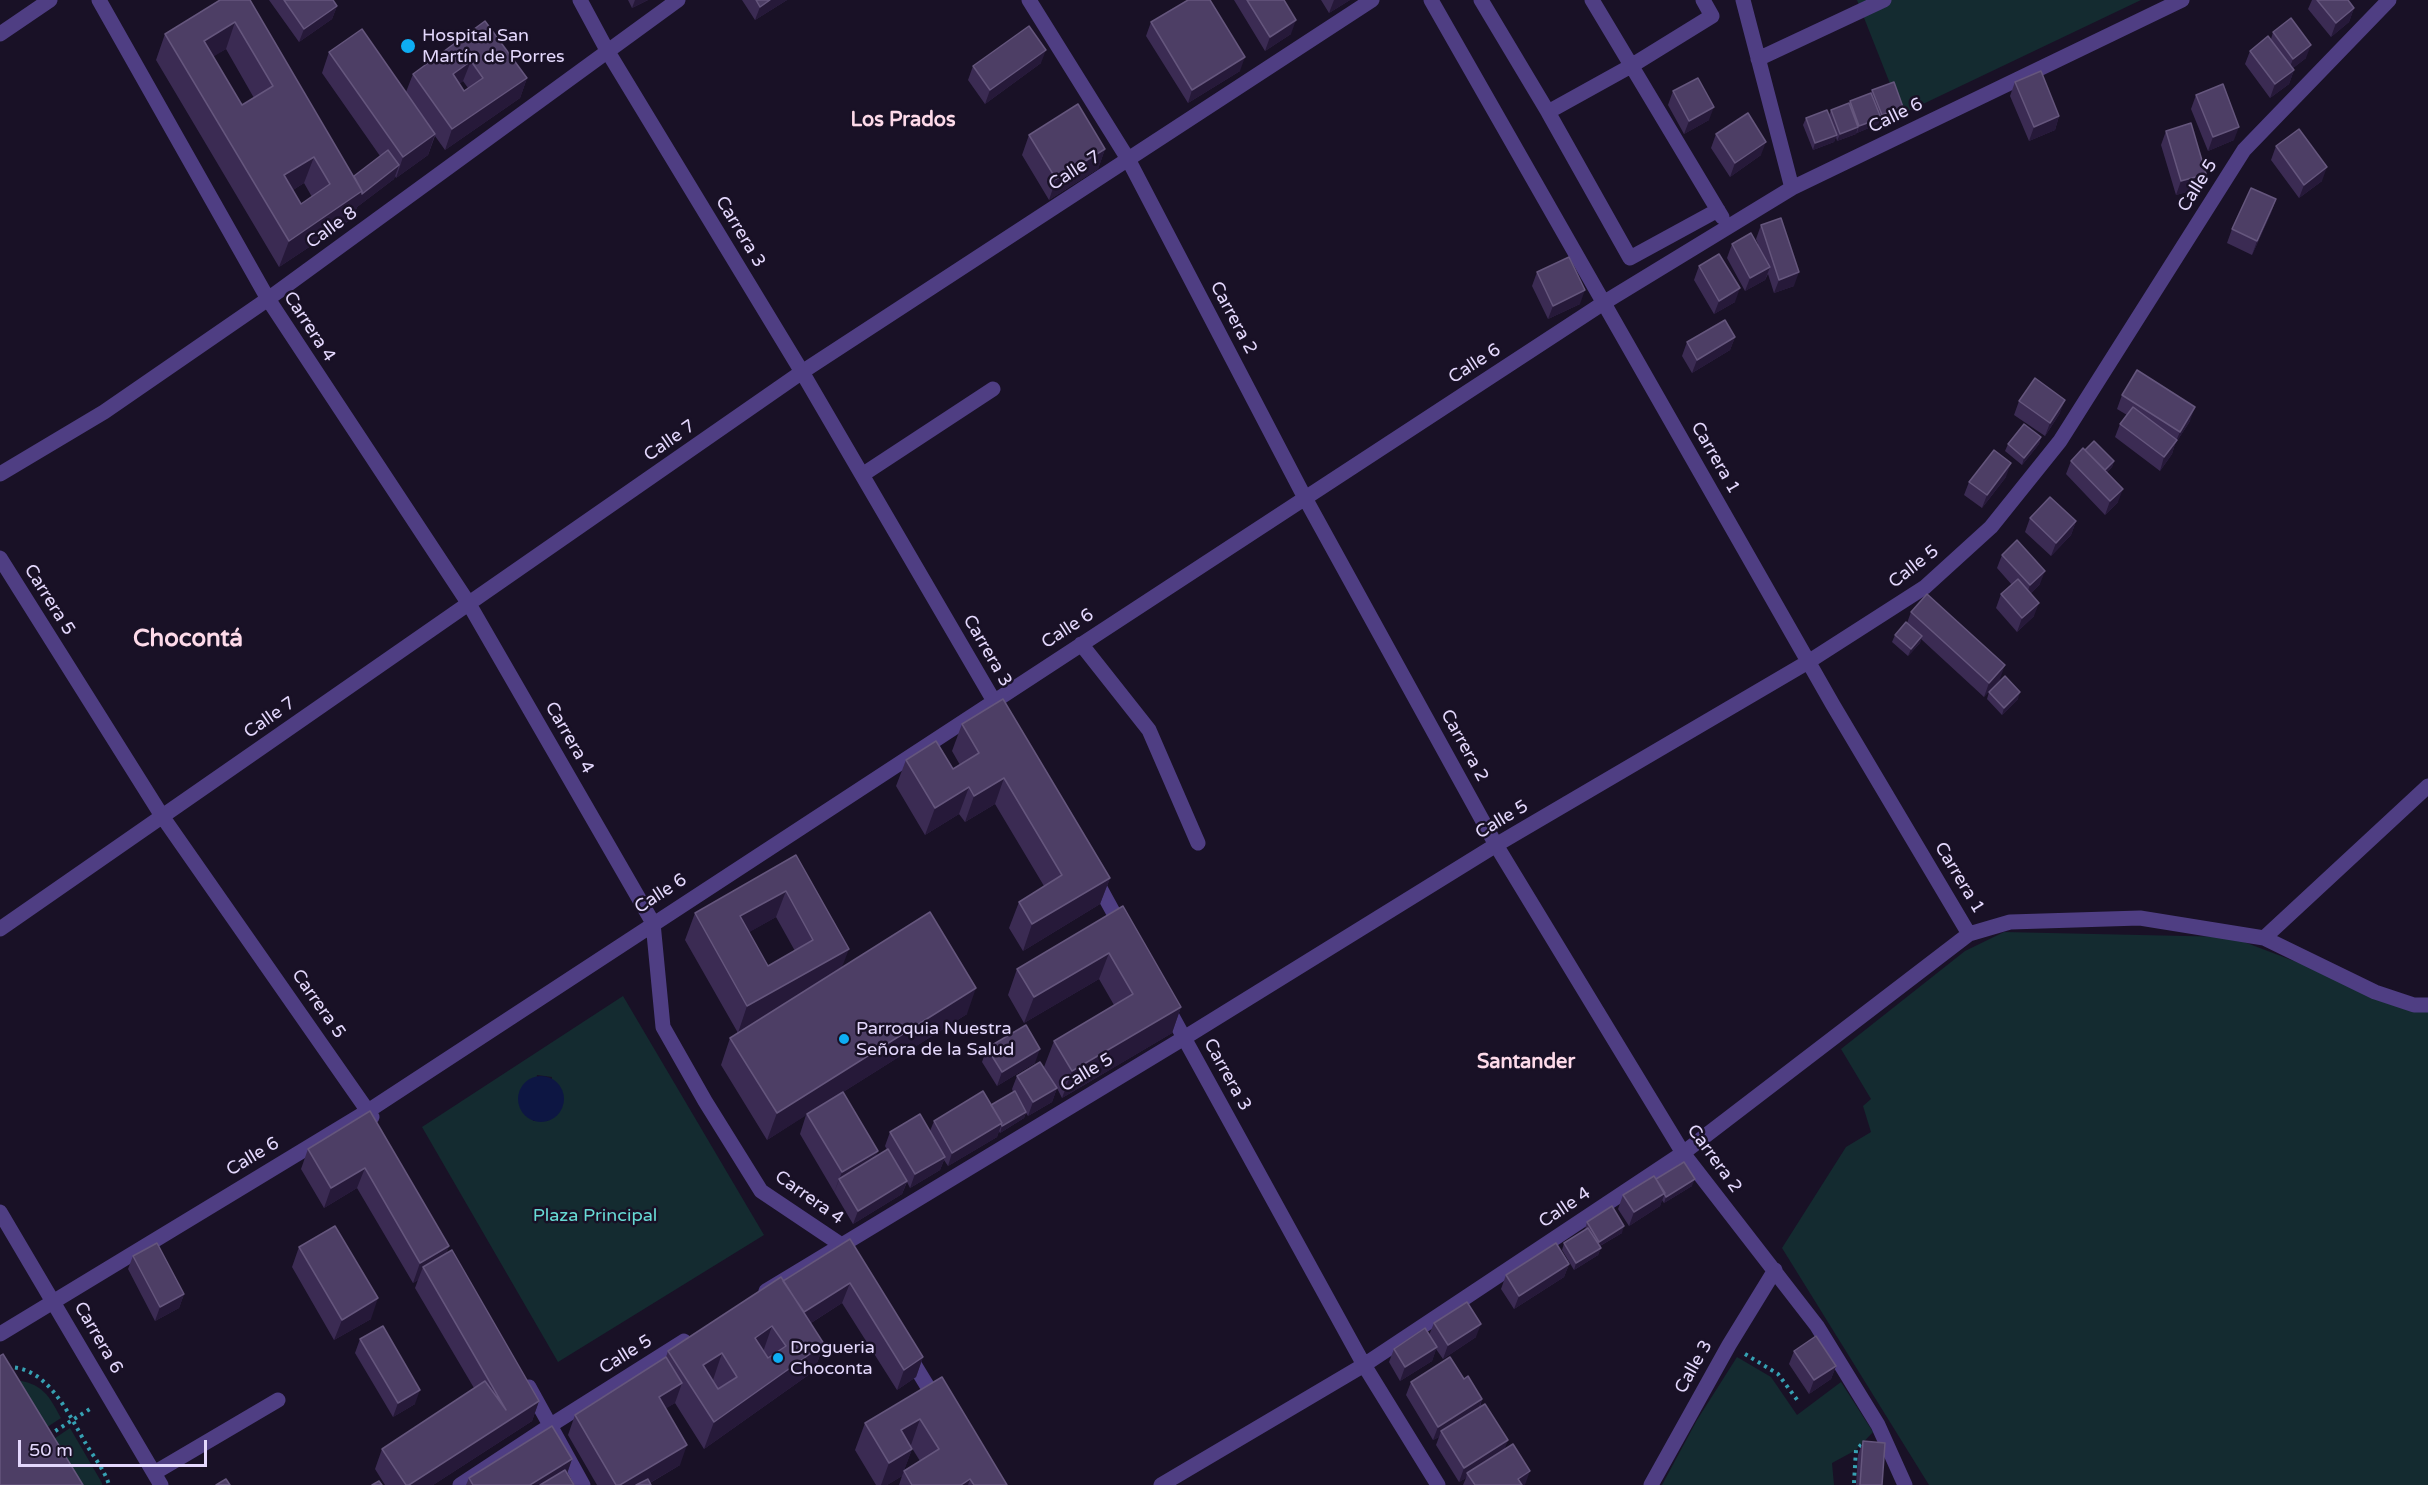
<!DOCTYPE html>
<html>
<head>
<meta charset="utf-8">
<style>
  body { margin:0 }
  #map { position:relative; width:2428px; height:1485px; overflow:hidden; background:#191126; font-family:"Varela Round",sans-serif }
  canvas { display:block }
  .scale { position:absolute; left:18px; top:1440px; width:189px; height:27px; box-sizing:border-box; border:3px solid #e4d8fd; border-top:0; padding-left:8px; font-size:18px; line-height:21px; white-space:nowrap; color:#e4d8fd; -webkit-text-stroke:4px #191126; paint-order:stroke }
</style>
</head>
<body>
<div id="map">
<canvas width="2428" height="1485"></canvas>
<div class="scale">50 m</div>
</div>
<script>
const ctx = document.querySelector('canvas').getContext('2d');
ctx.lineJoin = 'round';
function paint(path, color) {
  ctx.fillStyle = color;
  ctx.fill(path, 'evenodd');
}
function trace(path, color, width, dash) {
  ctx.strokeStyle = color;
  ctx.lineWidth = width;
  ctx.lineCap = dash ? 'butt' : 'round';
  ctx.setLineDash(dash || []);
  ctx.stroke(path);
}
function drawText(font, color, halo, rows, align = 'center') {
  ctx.font = font + ' "Varela Round",sans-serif';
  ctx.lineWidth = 5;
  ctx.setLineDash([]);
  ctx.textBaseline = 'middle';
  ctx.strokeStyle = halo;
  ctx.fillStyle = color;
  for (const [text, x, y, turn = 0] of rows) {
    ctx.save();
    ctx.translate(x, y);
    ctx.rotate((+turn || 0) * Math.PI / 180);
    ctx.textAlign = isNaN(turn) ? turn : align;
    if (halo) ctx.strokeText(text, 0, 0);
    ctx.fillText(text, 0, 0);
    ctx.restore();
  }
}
const green = new Path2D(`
  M1857,0H2141L1902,114Z
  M2004,932L2231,937L2378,993L2428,1006V1485H1929L1782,1248L1846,1147L1871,1132L1863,1106L1871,1099L1841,1049L1965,951Z
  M623,996L764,1235L558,1362L422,1127ZM537,1075L552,1077L548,1121H533Z
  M1737,1357L1771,1377L1797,1415L1841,1382L1873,1432L1856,1450L1832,1463L1834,1485H1662L1697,1420Z
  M8,1379C40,1382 47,1391 61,1418L29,1439Z
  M70,1428L102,1483V1485H57L36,1451Z`);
const water = new Path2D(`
  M518 1099a23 23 0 1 1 46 0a23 23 0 1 1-46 0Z`);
const path = new Path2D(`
  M1745,1354L1778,1374L1798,1401
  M0,1368C45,1360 68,1413 86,1444C94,1457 105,1471 109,1485
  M49,1435L93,1407
  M1854,1483L1856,1450L1864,1442`);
const minor = new Path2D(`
  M99,0L268,299L469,604L653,923L663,1027L705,1101L761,1191L840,1244L845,1251
  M580,0L608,52L802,372L998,708
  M1029,0L1128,159L1305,498L1496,845L1683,1153L1817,1326L1878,1425L1905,1485
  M1431,0L1833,705L1969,934
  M1481,0L1548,112L1630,258L1718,210
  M1592,0L1722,217
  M1743,0L1792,188
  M0,34L50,0
  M1758,59L1884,0
  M1548,112L1631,66L1712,16L1703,0
  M0,474L104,412L268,299L678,0
  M862,475L993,389
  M0,558L162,816L372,1117
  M1081,644L1149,730L1198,843
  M1094,877L1123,930
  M0,929L802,372L1372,0
  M2264,938L2428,786
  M1166,1005L1364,1365L1438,1485
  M0,1212L161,1485
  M766,1291L1184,1038L1496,845L1808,662L1925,587L1991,527L2060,441L2244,150L2389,0
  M0,1334L368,1111L1605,302L1792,188L2182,0
  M909,1356L937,1402
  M529,1387L583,1485
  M154,1473L278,1400
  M460,1485L551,1425L684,1341
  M1161,1485L1364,1365L1683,1153L1969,934L2010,922L2140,918L2264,938L2375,992L2414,1005H2428
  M1651,1485L1729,1345L1775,1270`);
const wall = new Path2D(`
  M220,0L354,176L380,156L322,73L329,52L406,92L413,74L485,21L527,78L520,98L445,150L435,136L428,155L396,178L395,176L394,179L357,207L353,218L279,267L156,60L165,34ZM226,49L254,98L242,105L213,56ZM463,81L468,88L464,91L459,84ZM304,183L312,197L301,204L293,190Z
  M269,0H333L337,6L332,19L299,42Z
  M628,0H648L632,8Z
  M742,0H787L755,20Z
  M1234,0H1284L1291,34L1265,51Z
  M1321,0H1350L1329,13Z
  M2312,0H2348L2354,8L2349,22L2331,37L2308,9Z
  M1151,22L1240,71L1188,103L1146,36Z
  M2273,32L2306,58L2293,68L2294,70L2289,84L2270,98L2245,64L2250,51L2271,39Z
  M1041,63L985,104L968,80L973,66Z
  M2015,82L2059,116L2055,130L2029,141L2010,96Z
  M1872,90L1903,107L1900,114L1879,122L1878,124L1857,133V132L1856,134L1837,141L1836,137L1834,142L1813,150L1803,125L1806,118L1829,115L1831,110L1849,104L1850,101L1871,93Z
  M1673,91L1709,120L1684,134L1668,105Z
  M2196,95L2234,140L2208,151L2191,109Z
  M2166,131L2206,174L2201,188L2176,195L2161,145Z
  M1716,134L1761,155L1730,177L1711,148Z
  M1029,135L1105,149L1098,169L1049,200L1022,155Z
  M2276,146L2322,181L2299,198L2271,160Z
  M2276,199L2271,213L2252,255L2227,243L2232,229Z
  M1761,225L1794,286L1774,293L1768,274L1765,280L1745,291L1727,258L1732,244H1758L1756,239Z
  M1699,266L1735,302L1714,314L1694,280Z
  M1537,272L1580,304L1548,319L1532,286Z
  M1735,337L1730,350L1692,373L1682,356L1687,342Z
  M2122,395L2190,421L2175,444L2172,454L2160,471L2115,437L2120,424L2127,415L2117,409Z
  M2019,401L2060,413L2045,436L2014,415Z
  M2041,437L2039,444L2022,465L2005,451L2008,444Z
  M2085,450L2114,461L2112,467L2107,472L2118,502L2105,515L2066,474L2071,461Z
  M2006,477L1982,508L1964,495L1969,482Z
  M2030,518L2076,521L2071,535L2051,556L2025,532Z
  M2002,555L2040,584L2031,593L2034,616L2017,632L1996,608L2001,594L2012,585L1997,568Z
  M1911,612L2000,679L1984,697L1921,639L1920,643L1908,656L1892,642L1895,635L1907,623Z
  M1989,692L2018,699L2002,715L1987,699Z
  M962,724L1110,878L1100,904L1023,951L1009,928L1019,902L1044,886L995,804L965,822L959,814L925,835L896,786L906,760L953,769L960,765L952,751Z
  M796,855L842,968L967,1014L843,1092L878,1151L875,1157L887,1150L885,1146L890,1132L930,1131L934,1121L991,1105L1013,1092L1012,1089L1017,1076L1056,1087L1044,1067L1054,1041L1114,1005L1099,979L1024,1023L1008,995L1017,969L1123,906L1181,1007L1172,1033L1062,1098L1057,1088L1052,1102L1028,1116L1026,1113L1024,1118L1000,1133L999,1131L997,1137L948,1166L944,1160L940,1170L910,1188L907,1182L902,1194L853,1224L800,1134L806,1115L767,1140L721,1065L730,1038L738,1033L685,940L695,913ZM776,917L795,951L768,966L749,932Z
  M987,1048L1035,1063L997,1086L982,1062Z
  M370,1111L449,1246L446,1253L539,1401L532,1421L433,1485H385L375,1469L382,1449L474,1388L415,1288L418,1280L413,1283L357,1188L324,1208L301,1169L308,1149Z
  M1656,1179L1692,1186L1664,1203L1662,1200L1660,1206L1629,1226L1618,1209L1623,1195Z
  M1587,1222L1622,1233L1600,1246L1601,1248L1598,1255L1574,1270L1562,1250L1564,1243L1585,1230Z
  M850,1239L923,1357L916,1377L897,1390L842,1303L811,1323L824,1344L814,1371L704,1449L675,1403L666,1408L680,1465L650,1483L651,1485H597L568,1435L575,1415L666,1357L668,1351Z
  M299,1247L371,1319L334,1340L292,1267Z
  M133,1256L184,1294L179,1308L155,1321L128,1269Z
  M1569,1264L1564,1277L1514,1309L1501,1289L1506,1275Z
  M1434,1323L1476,1337L1443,1359L1436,1349L1432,1361L1400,1381L1389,1362L1394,1349L1429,1335Z
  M360,1339L415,1404L393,1417L355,1353Z
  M1794,1351L1836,1366L1831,1379L1809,1394L1789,1364Z
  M942,1377L1007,1485H899L902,1476L887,1485H876L855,1450L865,1423ZM910,1445L920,1461L904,1470L912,1449Z
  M1464,1379L1482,1399L1480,1407L1508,1440L1504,1449L1525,1485H1463L1466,1478L1459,1482L1436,1445L1439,1437L1433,1440L1406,1395L1411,1382Z
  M1863,1441L1882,1485H1856L1858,1455Z
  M572,1459L567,1474L574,1485H466L469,1478Z`);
const shadedWall = new Path2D(`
  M635,0H648L632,8Z
  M770,0H787L755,20L760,7Z
  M1334,0H1350L1329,13Z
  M337,6L332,19L299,42L304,29Z
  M2354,8L2349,22L2331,37L2336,23Z
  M1296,20L1291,34L1265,51L1270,37Z
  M235,22L226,49L195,68L204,41Z
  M2311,45L2306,58L2288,72L2293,59Z
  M1046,50L1041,63L985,104L990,90Z
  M1245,57L1240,71L1188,103L1192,90Z
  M471,61L463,81L446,94L453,74Z
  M2294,70L2289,84L2270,98L2275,84Z
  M527,78L520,98L445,150L452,129Z
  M1714,107L1709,120L1684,134L1689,121Z
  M1903,107L1900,114L1879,122L1882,115Z
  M2059,116L2055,130L2029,141L2034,127Z
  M1881,118L1878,124L1857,133L1859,126Z
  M1858,127L1856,134L1837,141L1840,134Z
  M2239,127L2234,140L2208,151L2213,137Z
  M435,134L428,155L396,178L403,157Z
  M1837,135L1834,142L1813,150L1815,143Z
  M1766,142L1761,155L1730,177L1735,163Z
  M1105,149L1098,169L1049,200L1056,179Z
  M314,157L304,183L274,202L284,175Z
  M399,165L394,179L357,207L353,218L279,267L289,241Z
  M2327,167L2322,181L2299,198L2304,185Z
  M2206,174L2201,188L2176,195L2181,181Z
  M2276,199L2271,213L2252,255L2257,241Z
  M1770,267L1765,280L1745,291L1750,278Z
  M1799,272L1794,286L1774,293L1779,280Z
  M1740,288L1735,302L1714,314L1719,301Z
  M1585,290L1580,304L1548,319L1553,306Z
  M1735,337L1730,350L1692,373L1697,360Z
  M2065,400L2060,413L2045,436L2050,423Z
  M2195,407L2190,421L2175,444L2172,454L2160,471L2164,457L2176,441L2180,432Z
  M2041,437L2039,444L2022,465L2024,458Z
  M2114,461L2112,467L2101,478L2104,471Z
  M2011,463L2006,477L1982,508L1987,495Z
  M2123,489L2118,502L2105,515L2110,501Z
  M2076,521L2071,535L2051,556L2056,543Z
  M2045,571L2040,584L2025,599L2030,585Z
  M2039,603L2034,616L2017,632L2022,618Z
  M1922,636L1920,643L1908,656L1911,649Z
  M2005,665L2000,679L1984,697L1989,683Z
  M2020,692L2018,699L2002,715L2004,708Z
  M1004,778L995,804L965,822L974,796Z
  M969,787L959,814L925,835L935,808Z
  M1110,878L1100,904L1023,951L1032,924Z
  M786,891L776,917L730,943L740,916Z
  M849,949L839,975L738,1033L747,1006Z
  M1109,953L1099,979L1024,1023L1034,997Z
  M976,988L967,1014L767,1140L777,1113Z
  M1181,1007L1172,1033L1062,1098L1072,1071Z
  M1040,1049L1035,1063L997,1086L1002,1072Z
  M1057,1088L1052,1102L1028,1116L1033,1102Z
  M1026,1112L1024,1118L1000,1133L1002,1126Z
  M1002,1123L997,1137L948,1166L952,1153Z
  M878,1151L870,1171L839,1179L834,1193L842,1172Z
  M945,1157L940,1170L910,1188L915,1174Z
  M365,1168L357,1188L324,1208L331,1188Z
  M1695,1179L1692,1186L1664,1203L1666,1197Z
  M907,1181L902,1194L853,1224L858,1211Z
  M1665,1193L1660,1206L1629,1226L1634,1212Z
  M1624,1226L1622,1233L1596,1248L1599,1242Z
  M449,1246L441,1266L423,1267L418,1280L413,1283L420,1263Z
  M1601,1248L1598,1255L1574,1270L1576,1263Z
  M1569,1264L1564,1277L1514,1309L1519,1296Z
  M850,1283L842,1303L792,1335L799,1315Z
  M184,1294L179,1308L155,1321L160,1307Z
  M378,1298L371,1319L334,1340L342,1320Z
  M1481,1324L1476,1337L1443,1359L1448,1345Z
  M772,1326L763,1352L755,1338Z
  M824,1344L814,1371L704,1449L714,1422Z
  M1437,1347L1432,1361L1400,1381L1405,1367Z
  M722,1353L713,1380L693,1391L703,1365Z
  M923,1357L916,1377L897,1390L904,1370Z
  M1836,1366L1831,1379L1809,1394L1814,1380Z
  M682,1383L675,1403L652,1417L659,1397Z
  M420,1390L415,1404L393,1417L398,1403Z
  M1482,1399L1477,1413L1441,1431L1439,1437L1433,1440L1438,1427Z
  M539,1401L532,1421L433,1485H409Z
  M920,1419L911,1445L891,1457L901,1430Z
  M1508,1440L1503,1454L1467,1473L1466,1478L1459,1482L1464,1468Z
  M687,1445L680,1465L646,1485H620Z
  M912,1449L902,1476L887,1485H881L889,1463Z
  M572,1459L565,1479L556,1485H530Z
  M1530,1471L1525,1485H1516L1518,1479Z
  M970,1479L968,1485H961Z`);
const building = new Path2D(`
  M220,0H250L362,191L289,241L165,34ZM235,22L273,86L242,105L204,41ZM314,157L330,184L301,204L284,175Z
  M284,0H333L337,6L304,29Z
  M756,0H770L760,7Z
  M1188,0H1210L1245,57L1192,90L1151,22Z
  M1247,0H1284L1296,20L1270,37Z
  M2317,0H2348L2354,8L2336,23Z
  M2291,18L2311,45L2293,59L2273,32Z
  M485,21L527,78L452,129L413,74ZM471,61L483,78L464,91L453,74Z
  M1029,26L1046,50L990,90L973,66Z
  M362,29L435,134L403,157L329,52Z
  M2268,36L2294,70L2275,84L2250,51Z
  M2041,71L2059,116L2034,127L2015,82Z
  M1698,78L1714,107L1689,121L1673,91Z
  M1894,82L1903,107L1882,115L1872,90Z
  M2223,84L2239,127L2213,137L2196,95Z
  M1871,93L1881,118L1859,126L1850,101Z
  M1849,103L1858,127L1840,134L1831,110Z
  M1078,104L1105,149L1056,179L1029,135Z
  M1827,110L1837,135L1815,143L1806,118Z
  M1748,113L1766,142L1735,163L1716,134Z
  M2191,123L2206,174L2181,181L2166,131Z
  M2299,129L2327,167L2304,185L2276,146Z
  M388,150L399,165L362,194V191L354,176Z
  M2251,188L2276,199L2257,241L2232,229Z
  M1781,218L1799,272L1779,280L1761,225Z
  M1751,233L1770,267L1750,278L1732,244Z
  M1719,254L1740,288L1719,301L1699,266Z
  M1569,257L1585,290L1553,306L1537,272Z
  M1725,320L1735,337L1697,360L1687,342Z
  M2137,370L2195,407L2180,432L2122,395Z
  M2035,378L2065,400L2050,423L2019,401Z
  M2133,407L2177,440L2164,457L2120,424Z
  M2024,424L2041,437L2024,458L2008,444Z
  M2094,441L2114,461L2105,470L2085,450Z
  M2083,448L2123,489L2110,501L2071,461Z
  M1994,450L2011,463L1987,495L1969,482Z
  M2050,497L2076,521L2056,543L2030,518Z
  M2017,540L2045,571L2030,585L2002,555Z
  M2018,579L2039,603L2022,618L2001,594Z
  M1927,594L2005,665L1989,683L1911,612Z
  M1906,622L1922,636L1911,649L1895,635Z
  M2005,676L2020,692L2004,708L1989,692Z
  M1003,699L1110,878L1032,924L1019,902L1062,875L1004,778L974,796L969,787L935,808L906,760L936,741L953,769L979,753L962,724Z
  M796,855L849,949L747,1006L695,913ZM786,891L813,940L768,966L740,916Z
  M1123,906L1181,1007L1072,1071L1054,1041L1133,994L1109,953L1034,997L1017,969Z
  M930,912L976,988L777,1113L730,1038Z
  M1026,1025L1040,1049L1002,1072L987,1048Z
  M1040,1062L1057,1088L1033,1102L1017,1076Z
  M983,1091L1002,1123L952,1153L934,1121Z
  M1015,1091L1026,1112L1002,1126L1001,1124L1002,1123L991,1105Z
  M843,1092L878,1151L842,1172L807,1114Z
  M370,1111L449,1246L420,1263L365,1168L331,1188L308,1149Z
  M920,1114L945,1157L915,1174L890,1132Z
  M888,1149L907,1181L858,1211L839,1179Z
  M1684,1162L1695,1179L1666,1197L1656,1179Z
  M1654,1176L1665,1193L1634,1212L1623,1195Z
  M1612,1206L1624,1226L1599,1242L1587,1222Z
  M335,1226L378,1298L342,1320L299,1247Z
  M1588,1228L1601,1248L1576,1263L1564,1243Z
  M850,1239L923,1357L904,1370L850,1283L804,1312L783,1281Z
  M157,1243L184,1294L160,1307L133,1256Z
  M1556,1243L1569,1264L1519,1296L1506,1275Z
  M452,1250L539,1401L409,1485H406L382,1449L485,1381L506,1410L423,1267Z
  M781,1277L824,1344L714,1422L668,1351ZM772,1326L786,1346L768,1358L755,1338ZM722,1353L737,1377L718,1389L703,1365Z
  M1467,1302L1481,1324L1448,1345L1434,1323Z
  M383,1326L420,1390L398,1403L360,1339Z
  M1425,1328L1437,1347L1405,1367L1394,1349Z
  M1816,1336L1836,1366L1814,1380L1794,1351Z
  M3,1354L83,1485H0V1356Z
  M666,1357L682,1383L659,1397L687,1445L620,1485H616L575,1415Z
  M1450,1357L1464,1379L1468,1376L1482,1399L1438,1427L1411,1382Z
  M942,1377L1007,1485H974L970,1479L961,1485H912L904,1471L939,1449L920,1419L901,1430L912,1449L889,1463L865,1423Z
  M1485,1404L1508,1440L1464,1468L1441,1431Z
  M552,1426L572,1459L530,1485H473L469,1478Z
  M1863,1441L1885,1443L1882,1485H1860Z
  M1513,1444L1530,1471L1518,1479L1522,1485H1475L1467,1473Z
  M565,1470L574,1485H540Z
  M226,1479L230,1485H216Z
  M648,1479L651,1485H636Z
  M379,1481L382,1485H372Z`);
const markers = [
  [408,46,8,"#0eadf3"],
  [844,1039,6,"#0eadf3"],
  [778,1358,6,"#0eadf3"]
];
const poiNames = [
  ["Hospital San",422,36],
  ["Martín de Porres",422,57],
  ["Parroquia Nuestra",856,1029],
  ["Señora de la Salud",856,1050],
  ["Drogueria",790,1348],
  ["Choconta",790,1369]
];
const streetNames = [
  ["Calle 6",1896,116,-26],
  ["Calle 7",1075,171,-33],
  ["Calle 5",2198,186,-58],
  ["Calle 8",332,228,-36],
  ["Carrera 3",740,232,59],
  ["Carrera 2",1233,318,62],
  ["Carrera 4",309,327,57],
  ["Calle 6",1475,364,-33],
  ["Calle 7",670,441,-35],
  ["Carrera 1",1715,458,60],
  ["Calle 5",1914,567,-38],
  ["Carrera 5",49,600,58],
  ["Calle 6",1068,629,-33],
  ["Carrera 3",987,651,60],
  ["Calle 7",270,718,-35],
  ["Carrera 4",569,738,60],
  ["Carrera 2",1464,746,61],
  ["Calle 5",1502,820,-31],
  ["Carrera 1",1959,878,59],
  ["Calle 6",661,894,-33],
  ["Carrera 5",318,1004,55],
  ["Calle 5",1087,1073,-31],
  ["Carrera 3",1227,1075,61],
  ["Calle 6",253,1157,-31],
  ["Carrera 2",1714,1159,54],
  ["Carrera 4",809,1198,35],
  ["Calle 4",1565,1208,-34],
  ["Carrera 6",98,1338,60],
  ["Calle 5",626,1355,-32],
  ["Calle 3",1694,1367,-61]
];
const parkNames = [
  ["Plaza Principal",595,1216]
];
const neighbourhoodNames = [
  ["Los Prados",903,121],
  ["Santander",1526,1063]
];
const districtNames = [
  ["Chocontá",188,640]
];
paint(green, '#142b30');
paint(water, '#0d1643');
trace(path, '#36a1b3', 4, [3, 4.5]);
trace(minor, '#4f3e83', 15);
paint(wall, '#3b2b53');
paint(shadedWall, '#261939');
paint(building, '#4d3e65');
trace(building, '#65567d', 1.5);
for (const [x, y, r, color] of markers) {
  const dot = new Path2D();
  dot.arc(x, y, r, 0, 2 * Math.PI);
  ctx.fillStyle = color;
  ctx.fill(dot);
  trace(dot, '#191126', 2);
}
drawText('18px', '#e4d8fd', '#191126', poiNames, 'left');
drawText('18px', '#e4d8fd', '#191126', streetNames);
drawText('18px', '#67dad5', '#191126', parkNames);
drawText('bold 20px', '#fddae9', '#191126', neighbourhoodNames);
drawText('bold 24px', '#fddae9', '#191126', districtNames);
</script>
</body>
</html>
